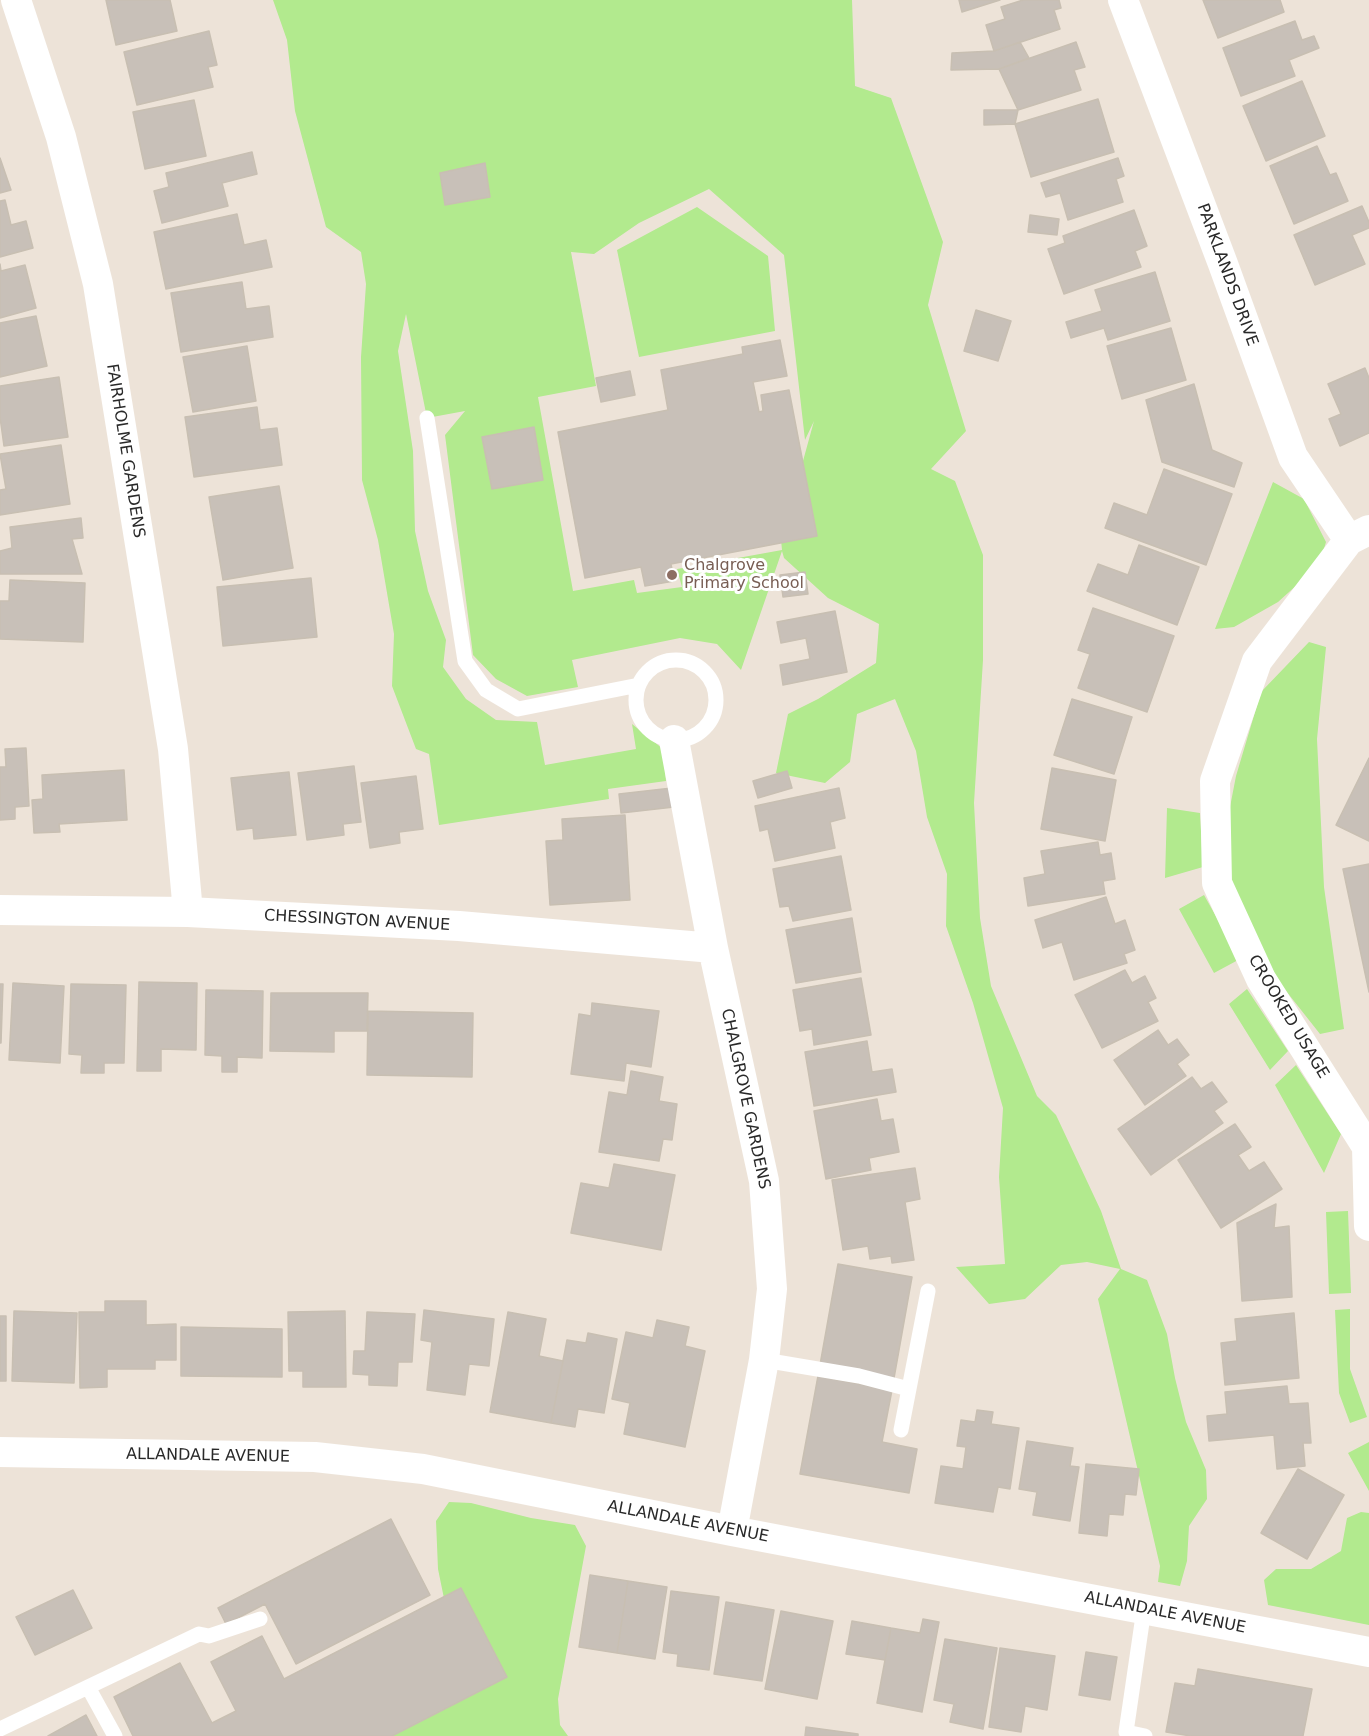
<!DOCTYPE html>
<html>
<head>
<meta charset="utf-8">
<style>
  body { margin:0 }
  canvas { display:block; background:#ede3d8 }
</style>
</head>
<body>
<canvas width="1369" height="1736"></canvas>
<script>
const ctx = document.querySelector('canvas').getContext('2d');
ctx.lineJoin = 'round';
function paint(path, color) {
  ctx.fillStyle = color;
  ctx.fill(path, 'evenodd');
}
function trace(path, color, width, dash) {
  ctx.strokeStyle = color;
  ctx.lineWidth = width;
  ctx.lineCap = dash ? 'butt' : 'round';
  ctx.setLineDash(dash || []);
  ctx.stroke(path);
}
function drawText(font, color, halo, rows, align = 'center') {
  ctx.font = font + ' "DejaVu Sans",sans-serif';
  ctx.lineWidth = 6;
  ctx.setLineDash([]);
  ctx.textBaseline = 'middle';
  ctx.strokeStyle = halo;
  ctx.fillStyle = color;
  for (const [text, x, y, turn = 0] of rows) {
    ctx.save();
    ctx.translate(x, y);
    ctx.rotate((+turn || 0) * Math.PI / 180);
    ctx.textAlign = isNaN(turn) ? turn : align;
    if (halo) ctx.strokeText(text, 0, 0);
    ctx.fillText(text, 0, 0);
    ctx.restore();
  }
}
const green = new Path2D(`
  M273,0H852L855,86L891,98L943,242L928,305L966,431L931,469L955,481L983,555V660L974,803L980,918L991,986L1037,1096L1056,1115L1101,1211L1121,1269L1147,1280L1167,1334L1175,1378L1186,1422L1206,1470L1207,1499L1189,1526L1187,1561L1180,1586L1158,1582L1160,1566L1098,1299L1120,1269L1087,1262L1061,1265L1025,1299L989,1304L956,1267L1005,1264L999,1177L1003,1108L973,1003L946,926L947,874L927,817L916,751L895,699L857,714L850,762L825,783L776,773L788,714L818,699L876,663L879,624L828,598L784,558L782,551L741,670L717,644L680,638L572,660L578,687L527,696L496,679L473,655L445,435L465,411L427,418L406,314L398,351L413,451L415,531L428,591L446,640L443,667L466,699L496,720L537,722L545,765L636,749L632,724L663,749L666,781L608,789L609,799L439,825L429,754L416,749L392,686L394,634L378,540L362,480L361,357L366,284L361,252L326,227L295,111L287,40ZM709,189L784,255L805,440L814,421L795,490L780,529L782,550L677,569L682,587L637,593L634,580L573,591L538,397L596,386L571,252L594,254L639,223Z
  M697,207L768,256L775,331L639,357L617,250Z
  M1273,482L1304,499L1326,542L1319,565L1278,602L1234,627L1215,629Z
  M1309,642L1326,647L1317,739L1324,887L1344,1029L1320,1034L1275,977L1236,906L1224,838L1236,776L1261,692Z
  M1167,808L1200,813L1203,867L1165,878Z
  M1204,895L1240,959L1214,973L1179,909Z
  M1247,989L1288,1051L1270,1070L1229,1004Z
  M1296,1065L1341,1134L1324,1173L1275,1085Z
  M1348,1211L1351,1293L1329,1294L1326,1212Z
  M1350,1309V1369L1367,1417L1350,1423L1339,1393L1335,1310Z
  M1369,1442V1491L1348,1453Z
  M449,1502L471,1503L531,1518L575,1525L586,1546L558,1699L560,1725L568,1736H362L448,1618L438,1569L436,1521Z
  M1361,1512L1369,1513V1625L1268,1605L1264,1580L1276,1569H1311L1341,1551L1347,1518Z`);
const building = new Path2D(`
  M106,0H170L177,31L116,45Z
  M959,0H1000L962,12Z
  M1023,0H1059L1061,8L1054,10L1060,29L994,51L986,25L1005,19L1001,7Z
  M1203,0H1280L1284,12L1218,38Z
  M1295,21L1302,40L1314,36L1319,48L1289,60L1295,76L1241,96L1223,48Z
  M209,31L217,65L208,67L213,87L137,105L124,52Z
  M1020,42L1029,58L999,69L951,70L952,53L994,51Z
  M1076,42L1085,67L1074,70L1081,90L1018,110L999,69Z
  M1302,81L1325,136L1266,161L1243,106Z
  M1098,99L1114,152L1031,177L1015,124Z
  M194,100L206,156L145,169L133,112Z
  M984,110H1018L1015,124L984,125Z
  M1317,146L1330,175L1336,173L1348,201L1294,224L1270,166Z
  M252,152L257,174L222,183L228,206L162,223L154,191L169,187L166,173Z
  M0,158L11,190L0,193Z
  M1118,158L1124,176L1116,179L1123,202L1068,220L1060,193L1046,197L1041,183Z
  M485,163L490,197L445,205L440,173Z
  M5,200L11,225L26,221L33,248L0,257V201Z
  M1362,206L1369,222V228L1352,235L1365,264L1315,285L1294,235Z
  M1134,210L1147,246L1135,251L1141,267L1064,294L1048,249L1065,243L1063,236Z
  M237,214L244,245L266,240L272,267L166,289L154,232Z
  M1030,215L1059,219L1057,235L1028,232Z
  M0,264L1,271L25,265L36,308L0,318Z
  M1155,272L1170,321L1108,340L1104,328L1071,338L1066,322L1102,311L1095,290Z
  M242,282L246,309L269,306L273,337L181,352L171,293Z
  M976,310L1011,321L998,361L964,351Z
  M36,316L47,366L0,377V323Z
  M1171,328L1186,380L1122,399L1107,346Z
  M780,340L787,376L753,382L759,412L763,411L761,395L789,390L817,536L671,564L674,581L645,586L641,567L585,578L558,432L668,410L661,370L743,354L742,347Z
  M247,346L256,401L193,412L183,357Z
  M1365,368L1369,378V433L1340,446L1329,419L1341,414L1328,384Z
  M630,371L635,395L601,402L596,378Z
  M59,377L68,437L4,446L0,417V386Z
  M1194,384L1212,450L1242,463L1234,487L1162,462L1146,400Z
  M257,407L260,430L277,428L282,465L194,477L185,417Z
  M534,427L543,480L492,489L482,437Z
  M61,445L70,504L0,515V490L6,489L0,454Z
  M1164,469L1232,494L1206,565L1105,528L1114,503L1147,515Z
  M279,486L293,568L223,580L209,497Z
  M81,518L83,538L72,539L82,574H0V551L12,548L10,527Z
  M1139,545L1199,567L1177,625L1087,591L1098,564L1128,575Z
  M805,572L808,594L783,597L780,575Z
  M311,578L317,637L223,646L217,587Z
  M10,580L85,583L83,642L0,639V601H9Z
  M1093,608L1174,636L1147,712L1078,688L1090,654L1078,650Z
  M835,611L847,672L783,685L780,665L810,659L806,638L781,643L777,622Z
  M1072,699L1132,717L1114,774L1054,755Z
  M26,748L29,806L15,807V819L0,820V767H6L5,749Z
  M1369,758V841L1336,825Z
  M354,766L361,822L343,824L344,835L307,840L298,773Z
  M1052,768L1116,780L1105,841L1041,829Z
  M124,770L127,820L59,824L60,832L34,833L32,800L43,799L42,775Z
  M787,771L792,788L758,798L753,781Z
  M289,772L296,835L254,839L253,828L237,830L231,778Z
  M416,776L423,829L399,832L400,843L370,848L361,783Z
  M672,788L674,807L621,813L619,794Z
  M839,788L845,818L830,822L835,848L775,861L768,829L760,831L755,806Z
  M625,815L630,900L550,905L546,841L563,840L562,819Z
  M1098,842L1100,855L1111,853L1115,879L1103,881L1105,894L1028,906L1024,878L1045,874L1041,851Z
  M841,856L851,910L793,921L789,906L780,907L773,869Z
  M1369,864V992L1343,869Z
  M1106,897L1115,924L1125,920L1135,950L1124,954L1127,963L1074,980L1062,942L1043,948L1035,920Z
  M852,918L861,972L796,983L786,930Z
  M1125,970L1132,983L1145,976L1156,998L1148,1002L1158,1021L1102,1048L1075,995Z
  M861,978L871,1035L814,1045L812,1029L800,1031L793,990Z
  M139,982L197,983L196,1050L161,1049V1071H137Z
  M13,983L64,986L60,1063L9,1060Z
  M0,984H3L1,1043H0Z
  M71,984L126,985L124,1063H104V1073H81L82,1055L69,1054Z
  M206,990L263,991L262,1058L237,1057V1072H222V1056L205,1055Z
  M271,993H368L367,1031H334V1052L270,1051Z
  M592,1003L659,1011L651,1067L626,1063L624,1081L571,1074L579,1014L591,1016Z
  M368,1011L473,1013L472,1077L367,1075Z
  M1158,1030L1168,1045L1177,1039L1189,1055L1177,1064L1186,1076L1145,1105L1114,1060Z
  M867,1041L872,1072L892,1069L896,1092L814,1106L805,1052Z
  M631,1071L663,1077L659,1101L677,1104L672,1140L663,1139L659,1161L599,1152L609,1092L627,1095Z
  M1192,1077L1201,1089L1212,1082L1227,1102L1214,1111L1223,1123L1151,1175L1118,1129Z
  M877,1099L881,1121L893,1119L899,1152L869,1158L871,1170L826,1179L814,1111Z
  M1235,1124L1251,1147L1238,1155L1249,1171L1264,1162L1282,1189L1221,1228L1178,1160Z
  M614,1164L675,1175L661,1250L571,1233L581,1183L609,1188Z
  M915,1168L920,1199L905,1202L914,1260L892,1263L891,1256L870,1259L868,1246L843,1250L832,1180Z
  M1276,1204L1274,1228L1289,1226L1292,1297L1242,1301L1237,1223Z
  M838,1264L912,1277L894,1378L820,1365Z
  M105,1301H146V1325L176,1324V1360H155V1369H107V1387L80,1388L79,1312H105Z
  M424,1310L494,1319L489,1366L469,1364L465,1395L427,1390L432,1342L421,1340Z
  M14,1311L77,1313L74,1383L12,1381Z
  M345,1311L346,1387H303V1371H289L288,1312Z
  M367,1312L415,1314L412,1362H398L397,1386L369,1385V1375L353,1374L354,1351H365Z
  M508,1312L546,1319L539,1356L563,1361L551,1423L490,1412Z
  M1294,1313L1299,1378L1225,1385L1221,1343L1237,1341L1235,1319Z
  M0,1316H6V1381H0Z
  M657,1320L689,1327L685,1346L705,1351L685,1447L624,1434L630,1403L612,1399L626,1332L653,1338Z
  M181,1327L282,1329V1377L181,1376Z
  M588,1333L617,1339L604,1413L578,1409L575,1427L551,1423L567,1340L586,1343Z
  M818,1376L892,1390L882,1442L917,1449L909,1493L800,1474Z
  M1287,1386L1289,1404L1308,1403L1311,1443H1303L1305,1466L1277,1469L1274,1435L1209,1441L1207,1416L1227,1414L1225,1392Z
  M977,1410L993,1412L991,1424L1019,1428L1010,1489L998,1487L993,1512L935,1503L941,1466L963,1469L966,1447L957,1446L961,1420L975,1422Z
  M1027,1441L1073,1448L1070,1466L1079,1467L1070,1521L1033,1515L1037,1492L1019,1489Z
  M1086,1464L1139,1469L1136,1495L1125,1494L1123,1515L1109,1514L1107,1536L1079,1533Z
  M1298,1469L1344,1495L1307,1559L1261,1533Z
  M391,1519L430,1595L296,1664L265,1604L226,1624L218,1608Z
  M590,1575L628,1581L617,1653L579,1647Z
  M628,1581L667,1587L655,1659L617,1653Z
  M461,1588L507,1677L392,1736H133L114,1697L180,1663L212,1723L236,1711L211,1662L262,1636L284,1679Z
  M73,1590L92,1628L35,1655L16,1617Z
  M671,1591L719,1597L709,1670L677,1666L678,1654L663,1652Z
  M726,1602L774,1610L762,1681L714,1674Z
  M781,1611L833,1621L817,1699L765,1689Z
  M923,1619L939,1622L922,1712L877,1703L891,1628L920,1633Z
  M852,1621L891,1628L885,1660L846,1654Z
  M945,1639L997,1648L983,1729L950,1722L954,1704L934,1700Z
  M1000,1648L1055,1656L1047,1710L1025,1706L1021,1732L989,1727Z
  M1086,1652L1117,1657L1110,1700L1079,1695Z
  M1198,1669L1312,1689L1303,1736H1191L1166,1732L1175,1683L1195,1686Z
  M86,1715L97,1736H48Z
  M806,1727L858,1734V1736H805Z`);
const lane = new Path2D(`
  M427,418L465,661L486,690L518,709L639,685
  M636 700a40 40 0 1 1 80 0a40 40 0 1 1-80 0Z
  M764,1360L859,1376L909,1389
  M901,1430L928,1291
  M1144,1609L1126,1732L1145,1736
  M88,1687L115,1736
  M0,1729L199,1634L209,1636L260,1619`);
const street = new Path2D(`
  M16,0L61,137L98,284L173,749L188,912
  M1123,0L1223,264L1293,457L1349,540
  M1369,530L1349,540L1257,661L1215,781L1217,883L1261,979L1367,1147L1369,1226
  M674,740L713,948L764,1181L772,1289L764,1360L732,1531
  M0,910L188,912L459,926L713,948
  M0,1452L315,1457L423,1469L732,1531L1369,1652`);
const markers = [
  [672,575,6,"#8d6e63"]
];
const streetNames = [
  ["PARKLANDS DRIVE",1227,275,70],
  ["FAIRHOLME GARDENS",125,451,81],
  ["CHESSINGTON AVENUE",357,921,3],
  ["CROOKED USAGE",1288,1017,59],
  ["CHALGROVE GARDENS",745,1099,78],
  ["ALLANDALE AVENUE",208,1456,1],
  ["ALLANDALE AVENUE",688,1522,11],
  ["ALLANDALE AVENUE",1165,1613,11]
];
const educationNames = [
  ["Chalgrove",684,566],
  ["Primary School",684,584]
];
paint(green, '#b2ea8e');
paint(building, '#c8c0b8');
trace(building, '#c8bfb2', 1.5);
trace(lane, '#fff', 15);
trace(street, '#fff', 30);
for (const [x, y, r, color] of markers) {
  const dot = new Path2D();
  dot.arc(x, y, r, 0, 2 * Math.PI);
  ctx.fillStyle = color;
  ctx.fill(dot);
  trace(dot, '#fff', 2);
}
drawText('16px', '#292929', '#fff', streetNames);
drawText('16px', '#785e54', '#fff', educationNames, 'left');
</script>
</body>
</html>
